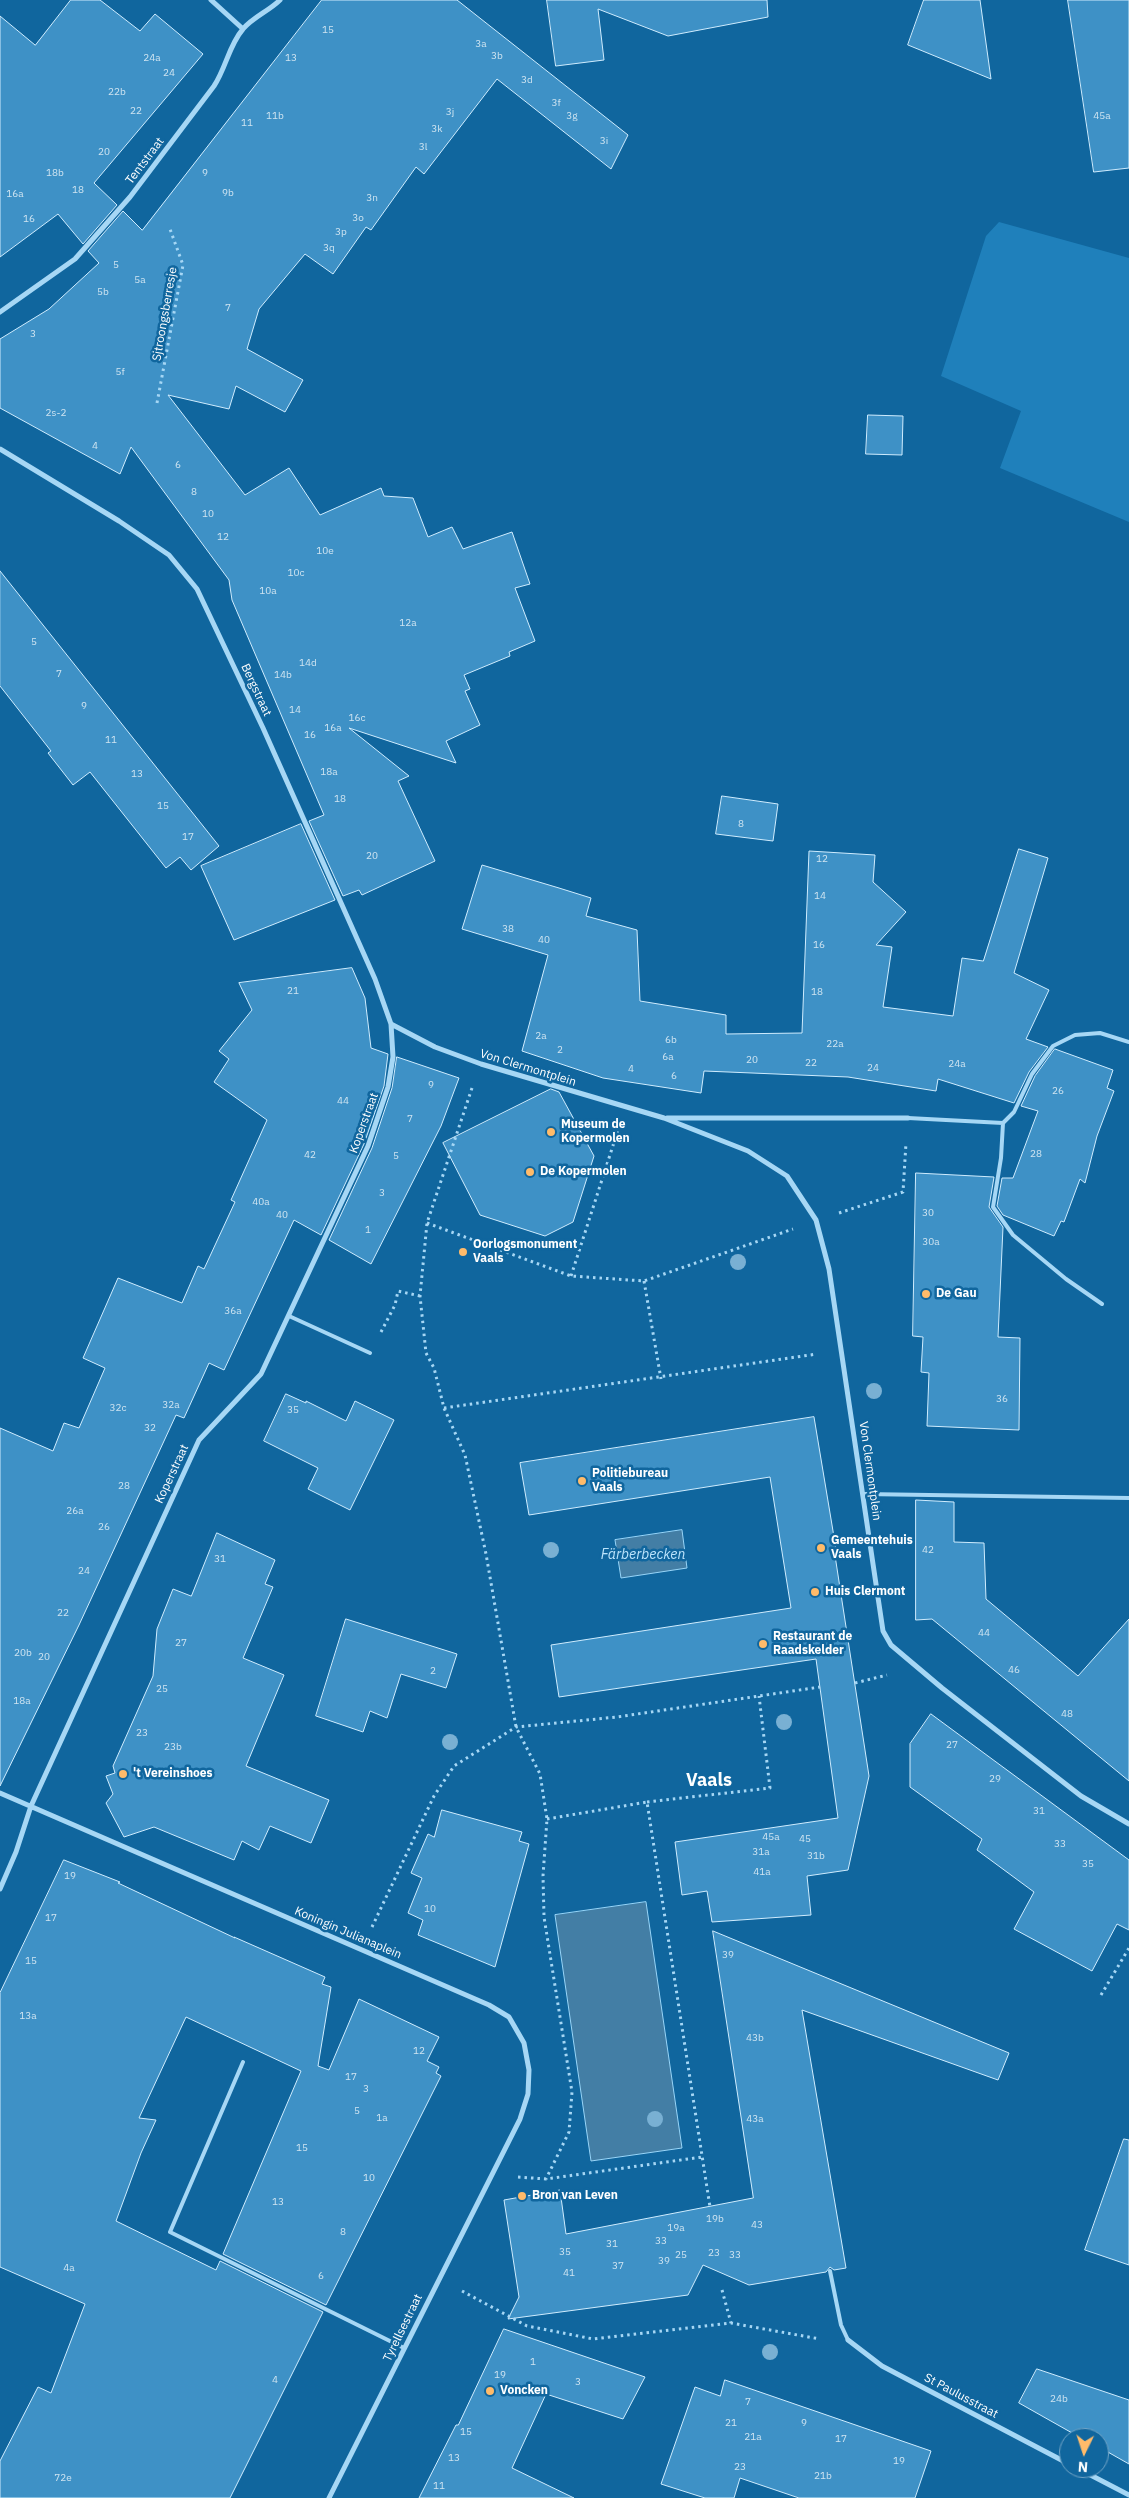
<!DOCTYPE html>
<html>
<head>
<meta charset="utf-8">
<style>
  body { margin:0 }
  #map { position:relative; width:1129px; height:2498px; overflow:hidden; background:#10669e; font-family:"IBM Plex Sans",sans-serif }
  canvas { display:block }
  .north { position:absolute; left:1059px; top:2428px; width:50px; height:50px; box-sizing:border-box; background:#10669e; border:1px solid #70a3c5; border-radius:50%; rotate:184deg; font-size:14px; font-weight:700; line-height:20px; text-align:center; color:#fff }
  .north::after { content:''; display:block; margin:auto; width:18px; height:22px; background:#ffbb6a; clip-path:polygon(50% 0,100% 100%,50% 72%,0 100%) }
</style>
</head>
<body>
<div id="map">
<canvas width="1129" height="2498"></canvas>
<div class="north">N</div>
</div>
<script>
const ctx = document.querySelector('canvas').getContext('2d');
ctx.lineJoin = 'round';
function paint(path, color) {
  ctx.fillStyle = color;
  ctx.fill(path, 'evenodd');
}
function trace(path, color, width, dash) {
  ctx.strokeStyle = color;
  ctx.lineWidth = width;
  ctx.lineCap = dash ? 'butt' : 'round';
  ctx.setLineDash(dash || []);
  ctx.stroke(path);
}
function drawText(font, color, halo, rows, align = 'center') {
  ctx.font = font + ' "IBM Plex Sans",sans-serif';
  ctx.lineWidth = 5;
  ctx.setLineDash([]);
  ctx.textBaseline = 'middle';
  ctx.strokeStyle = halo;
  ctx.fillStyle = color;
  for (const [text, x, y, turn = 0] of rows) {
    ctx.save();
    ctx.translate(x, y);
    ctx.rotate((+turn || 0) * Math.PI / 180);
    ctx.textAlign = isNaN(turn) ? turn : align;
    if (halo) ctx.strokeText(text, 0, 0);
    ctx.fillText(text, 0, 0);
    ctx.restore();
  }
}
const green = new Path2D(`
  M999,222L1129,258V522L1000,468L1021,411L941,376L986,236Z`);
const water = new Path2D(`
  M682,1530L687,1568L621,1578L615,1540Z
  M646,1902L682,2148L591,2161L555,1915Z`);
const building = new Path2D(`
  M71,0H100L140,31L155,14L203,54L94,183L117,205L83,244L58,214L0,257V16L35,45Z
  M322,0H457L628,135L611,169L497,79L424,174L416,167L371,230L366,227L333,274L305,254L259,309L247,349L303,380L285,412L236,386L229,409L168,395L245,495L289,468L320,515L381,488L384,496L413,498L428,537L452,527L463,549L512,532L530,584L515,588L535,641L509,652L510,656L464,675L470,689L465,691L480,725L446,741L456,763L349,728L409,776L398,781L435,861L362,895L359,890L343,896L309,821L324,815L232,600L229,580L131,447L120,474L0,408V339L49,309L99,263L88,251L123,211L142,230Z
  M547,0H767L768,17L668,36L598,9L604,60L556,66Z
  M924,0H980L991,79L908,45Z
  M1068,0H1129V168L1094,172Z
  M868,415L903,416L902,455L866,454Z
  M0,571L219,846L191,870L180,857L166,868L90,772L73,785L48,753L51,751L0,686Z
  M722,796L778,804L773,841L716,834Z
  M301,824L335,900L234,940L201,866Z
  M1019,849L1048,858L1014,973L1049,990L1026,1039L1048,1047L1029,1072L1014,1103L938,1079L936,1091L848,1077L704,1071L701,1093L603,1078L522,1051L548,955L462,929L482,865L559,888L591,898L586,916L637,930L640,1001L726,1015V1034L802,1033L809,851L875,855L873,882L906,912L876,945L892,947L883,1007L953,1016L962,958L983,961Z
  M352,968L365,998L371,1048L388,1054L384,1086L364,1144L321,1235L294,1220L224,1370L209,1363L184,1418L176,1415L79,1625L0,1786V1428L53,1451L64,1423L79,1428L105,1368L83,1358L118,1278L182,1303L198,1266L204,1269L235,1202L231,1200L267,1120L214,1082L229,1059L219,1051L252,1010L239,983Z
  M1055,1049L1113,1070L1107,1088L1114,1091L1097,1136L1085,1183L1080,1179L1064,1222L1061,1221L1054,1236L1003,1215L997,1206L1002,1178H1013L1038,1111L1021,1106L1035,1076Z
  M397,1057L459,1078L441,1126L371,1264L329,1240L372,1148L392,1088Z
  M551,1089L559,1092L594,1156L573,1222L545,1236L480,1215L443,1143Z
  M916,1173L994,1177L989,1207L1003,1227L998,1337L1020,1338L1019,1430L927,1426L929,1373L921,1372L923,1337L913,1336Z
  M286,1394L306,1403V1401L346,1421L355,1401L394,1420L350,1510L308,1489L318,1468L264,1441Z
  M814,1417L836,1549H834L869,1776L848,1870L807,1876L811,1915L712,1922L707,1891L682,1895L675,1842L838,1818L816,1659L559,1697L551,1645L791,1608L770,1477L529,1515L520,1463Z
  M916,1500L954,1502V1542L984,1543L986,1599L1078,1676L1129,1619V1781L932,1619L916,1620Z
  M217,1533L275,1560L265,1584L273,1587L243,1658L284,1675L246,1766L329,1800L311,1843L270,1826L259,1850L242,1841L234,1860L154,1827L124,1837L106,1803L113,1794L106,1776L115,1773L113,1766L153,1676L157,1629L173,1589L191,1596Z
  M346,1619L457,1654L446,1688L401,1674L387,1718L370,1711L363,1732L316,1716Z
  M931,1714L1129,1860V1930L1117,1924L1092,1971L1014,1929L1034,1892L977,1850L982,1839L910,1787V1744Z
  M442,1810L522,1832L519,1841L529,1844L495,1967L418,1935L423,1920L408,1913L422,1878L411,1873L428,1834L434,1837Z
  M64,1860L120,1882L118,1883L235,1938L234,1937L325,1977L322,1984L331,1987L318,2066L329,2070L359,1999L439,2037L427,2061L439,2067L436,2073L441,2076L326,2305L223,2254L301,2071L186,2017L139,2118L156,2120L141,2153L116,2221L216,2270L220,2261L323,2312L230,2498H0V2461L38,2387L51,2393L85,2304L0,2267V1993Z
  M713,1931L1009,2053L998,2080L802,2010L846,2268L834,2270L830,2267L826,2272L749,2285L703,2265L688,2295L508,2319L519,2297L504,2200L560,2190L566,2234L753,2198Z
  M1124,2139L1129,2140V2265L1085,2250Z
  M504,2329L645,2377L623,2419L546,2394L512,2468L574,2498H419L456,2425H458Z
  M1037,2369L1129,2400V2464L1099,2447V2438H1081L1019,2403Z
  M725,2380L931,2451L915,2498H799L740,2478L734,2498H705L661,2484L695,2387L720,2396Z`);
const path = new Path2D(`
  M157,403L183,265L170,229
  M472,1088L427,1223L420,1296L426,1353L434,1368L444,1408L465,1455L486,1554L516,1727L540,1774L547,1819L543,1876L544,1917L572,2092L569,2132L546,2179
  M839,1213L903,1192L906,1143
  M427,1223L571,1276L644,1281L793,1229
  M571,1276L618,1130
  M644,1281L661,1379
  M381,1332L395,1305L398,1291L420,1296
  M444,1408L817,1354
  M855,1683L887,1675
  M647,1802L770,1788L759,1696
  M547,1819L647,1802L710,2207
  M372,1927L434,1796L454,1766L516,1727L617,1717L820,1687
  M1101,1995L1129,1948
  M518,2177L546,2179L702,2157
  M722,2290L731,2323
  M462,2291L527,2326L593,2339L731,2323L820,2339`);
const service = new Path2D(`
  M908,1118L1003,1123L1014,1112L1032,1074L1053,1046L1075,1035L1100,1033L1129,1042
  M1003,1123L1001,1158L993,1207L1013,1235L1066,1279L1102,1304
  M289,1316L370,1353
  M863,1494L1129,1498
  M243,2062L170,2232L404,2348
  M830,2271L841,2325L848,2340`);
const minor = new Path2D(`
  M211,0L243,29
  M0,312L75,259L130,197L214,86C226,68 229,45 243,29C253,17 269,11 280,0
  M0,449L119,521L169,555L197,589L263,728L375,979L391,1024L393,1057L388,1087L368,1146L261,1374L199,1440L31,1806L16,1852L0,1889
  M391,1024L435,1047L481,1064L664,1118L748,1151L787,1176L816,1220L829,1269L883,1631L891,1645L942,1688L1081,1796L1129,1824
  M667,1118H908
  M0,1793L489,2005L509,2017L524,2043L529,2070L528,2094L520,2119L329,2498
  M848,2340L882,2366L1069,2464
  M1077,2468L1129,2495`);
const trees = [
  [738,1262],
  [874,1391],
  [551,1550],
  [784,1722],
  [450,1742],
  [655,2119],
  [770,2352]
];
const markers = [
  [551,1132,5,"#ffbb6a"],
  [530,1172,5,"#ffbb6a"],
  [463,1252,5,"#ffbb6a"],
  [926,1294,5,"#ffbb6a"],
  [582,1481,5,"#ffbb6a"],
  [821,1548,5,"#ffbb6a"],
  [815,1592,5,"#ffbb6a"],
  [763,1644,5,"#ffbb6a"],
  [123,1774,5,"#ffbb6a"],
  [522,2196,5,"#ffbb6a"],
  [490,2391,5,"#ffbb6a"]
];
const numberNames = [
  ["15",328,30],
  ["3a",481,44],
  ["3b",497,56],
  ["24a",152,58],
  ["13",291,58],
  ["24",169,73],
  ["3d",527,80],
  ["22b",117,92],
  ["3f",556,103],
  ["22",136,111],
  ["3j",450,112],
  ["11b",275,116],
  ["3g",572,116],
  ["45a",1102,116],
  ["11",247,123],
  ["3k",437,129],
  ["3i",604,141],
  ["3l",423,147],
  ["20",104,152],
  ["18b",55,173],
  ["9",205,173],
  ["18",78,190],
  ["9b",228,193],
  ["16a",15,194],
  ["3n",372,198],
  ["3o",358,218],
  ["16",29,219],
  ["3p",341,232],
  ["3q",329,248],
  ["5",116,265],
  ["5a",140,280],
  ["5b",103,292],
  ["7",228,308],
  ["3",33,334],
  ["5f",120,372],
  ["2s-2",56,413],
  ["4",95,446],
  ["6",178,465],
  ["8",194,492],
  ["10",208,514],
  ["12",223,537],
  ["10e",325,551],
  ["10c",296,573],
  ["10a",268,591],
  ["12a",408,623],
  ["5",34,642],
  ["14d",308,663],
  ["7",59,674],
  ["14b",283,675],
  ["9",84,706],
  ["14",295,710],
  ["16c",357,718],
  ["16a",333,728],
  ["16",310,735],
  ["11",111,740],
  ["18a",329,772],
  ["13",137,774],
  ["18",340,799],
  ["15",163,806],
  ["8",741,824],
  ["17",188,837],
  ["20",372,856],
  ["12",822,859],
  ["14",820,896],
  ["38",508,929],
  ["40",544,940],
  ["16",819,945],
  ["21",293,991],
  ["18",817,992],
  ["2a",541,1036],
  ["6b",671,1040],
  ["22a",835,1044],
  ["2",560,1050],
  ["6a",668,1057],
  ["20",752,1060],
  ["22",811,1063],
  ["24a",957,1064],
  ["24",873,1068],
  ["4",631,1069],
  ["6",674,1076],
  ["9",431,1085],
  ["26",1058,1091],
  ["44",343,1101],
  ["7",410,1119],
  ["28",1036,1154],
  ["42",310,1155],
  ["5",396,1156],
  ["3",382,1193],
  ["40a",261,1202],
  ["30",928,1213],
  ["40",282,1215],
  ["1",368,1230],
  ["30a",931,1242],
  ["36a",233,1311],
  ["36",1002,1399],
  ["32a",171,1405],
  ["32c",118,1408],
  ["35",293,1410],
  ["32",150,1428],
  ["28",124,1486],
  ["26a",75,1511],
  ["26",104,1527],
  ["42",928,1550],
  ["31",220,1559],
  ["24",84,1571],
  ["22",63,1613],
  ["44",984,1633],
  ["27",181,1643],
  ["20b",23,1653],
  ["20",44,1657],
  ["46",1014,1670],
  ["2",433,1671],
  ["25",162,1689],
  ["18a",22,1701],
  ["48",1067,1714],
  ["23",142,1733],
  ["27",952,1745],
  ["23b",173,1747],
  ["29",995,1779],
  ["31",1039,1811],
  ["45a",771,1837],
  ["45",805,1839],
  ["33",1060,1844],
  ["31a",761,1852],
  ["31b",816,1856],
  ["35",1088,1864],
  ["41a",762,1872],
  ["19",70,1876],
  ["10",430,1909],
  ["17",51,1918],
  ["39",728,1955],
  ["15",31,1961],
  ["13a",28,2016],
  ["43b",755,2038],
  ["12",419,2051],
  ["17",351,2077],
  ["3",366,2089],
  ["5",357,2111],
  ["1a",382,2118],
  ["43a",755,2119],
  ["15",302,2148],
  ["10",369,2178],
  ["13",278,2202],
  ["19b",715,2219],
  ["43",757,2225],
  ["19a",676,2228],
  ["8",343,2232],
  ["33",661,2241],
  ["31",612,2244],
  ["35",565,2252],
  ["23",714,2253],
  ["25",681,2255],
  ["33",735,2255],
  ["39",664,2261],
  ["37",618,2266],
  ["4a",69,2268],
  ["41",569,2273],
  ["6",321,2276],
  ["1",533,2362],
  ["19",500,2375],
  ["4",275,2380],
  ["3",578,2382],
  ["24b",1059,2399],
  ["7",748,2402],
  ["21",731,2423],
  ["9",804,2423],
  ["15",466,2432],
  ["21a",753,2437],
  ["17",841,2439],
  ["13",454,2458],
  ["19",899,2461],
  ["23",740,2467],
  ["21b",823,2476],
  ["72e",63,2478],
  ["11",439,2486]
];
const streetNames = [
  ["Tentstraat",145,161,-53],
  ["Sjtroongsberresje",165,314,-80],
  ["Bergstraat",256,690,65],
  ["Von Clermontplein",528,1068,17],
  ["Koperstraat",364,1123,-70],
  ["Von Clermontplein",870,1471,82],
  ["Koperstraat",172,1474,-65],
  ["Koningin Julianaplein",348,1933,23],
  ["Tyrellsestraat",403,2328,-64],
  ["St Paulusstraat",961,2396,28]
];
const poiNames = [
  ["Museum de",561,1125],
  ["Kopermolen",561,1139],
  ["De Kopermolen",540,1172],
  ["Oorlogsmonument",473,1245],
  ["Vaals",473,1259],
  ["De Gau",936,1294],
  ["Politiebureau",592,1474],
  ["Vaals",592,1488],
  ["Gemeentehuis",831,1541],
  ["Vaals",831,1555],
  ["Huis Clermont",825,1592],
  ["Restaurant de",773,1637],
  ["Raadskelder",773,1651],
  ["'t Vereinshoes",133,1774],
  ["Bron van Leven",532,2196],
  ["Voncken",500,2391]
];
const waterNames = [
  ["Färberbecken",643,1555]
];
const districtNames = [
  ["Vaals",709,1781]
];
paint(green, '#1f80bb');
paint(water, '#437ea5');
trace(water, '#98d5f8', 1);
paint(building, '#3e91c6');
trace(building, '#cfecfe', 1);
trace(path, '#a6d7f5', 3, [2.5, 4]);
trace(service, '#a6d7f5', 4);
trace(minor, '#a6d7f5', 5);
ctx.fillStyle = '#79b0d3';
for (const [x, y] of trees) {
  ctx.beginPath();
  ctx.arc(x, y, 8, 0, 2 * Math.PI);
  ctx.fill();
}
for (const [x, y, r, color] of markers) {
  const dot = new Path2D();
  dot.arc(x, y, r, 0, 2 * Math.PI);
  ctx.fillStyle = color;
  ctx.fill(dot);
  trace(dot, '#10669e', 2);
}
drawText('10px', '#cfe4f1', null, numberNames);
drawText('12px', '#fff', '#10669e', streetNames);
drawText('bold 12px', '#fff', '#10669e', poiNames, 'left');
drawText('italic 14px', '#bbe3fb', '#10669e', waterNames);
drawText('bold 18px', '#fff', '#10669e', districtNames);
</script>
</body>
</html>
